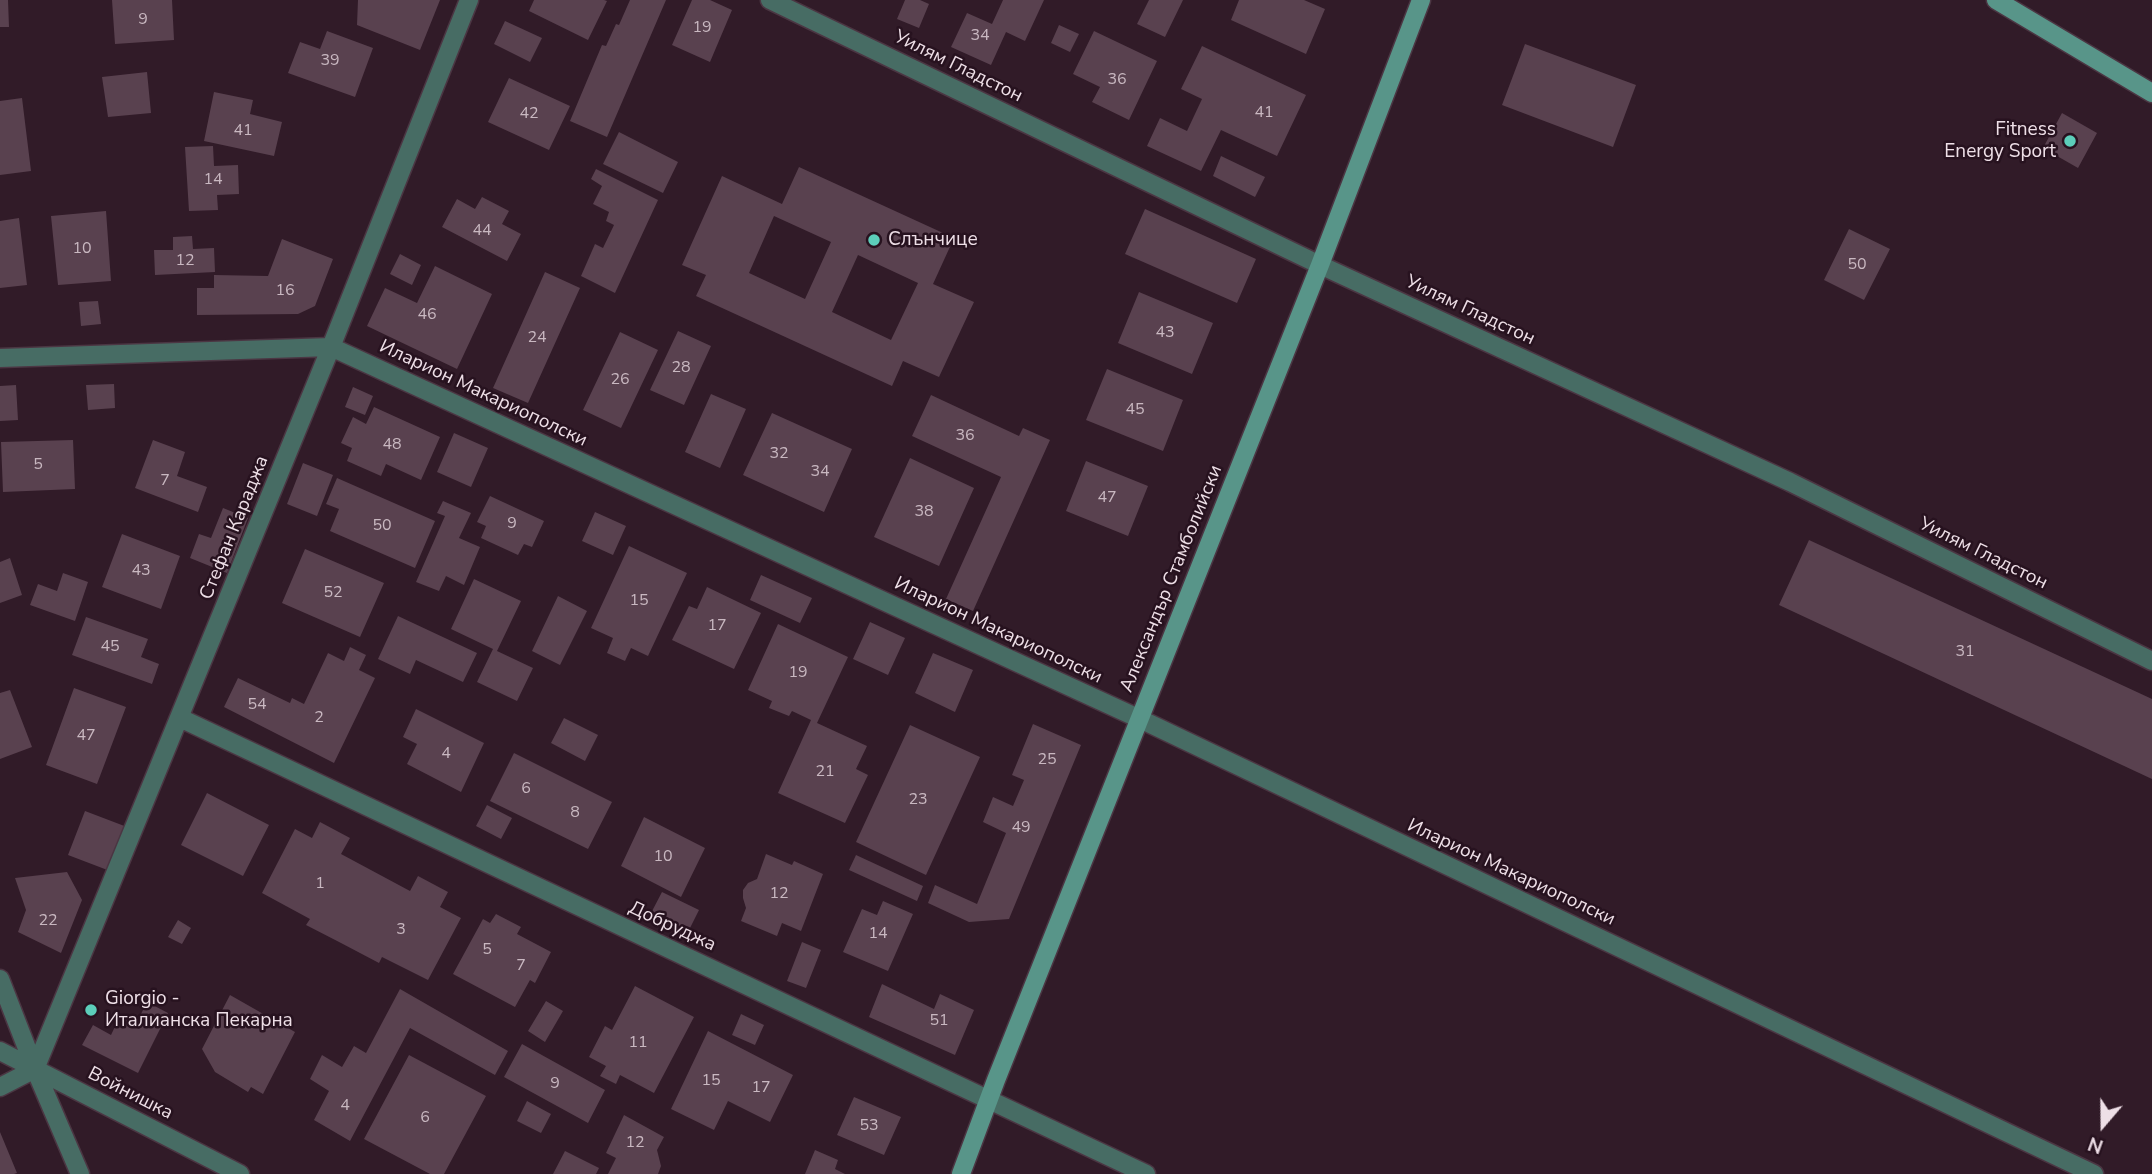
<!DOCTYPE html>
<html>
<head>
<meta charset="utf-8">
<style>
  body { margin:0 }
  #map { position:relative; width:2152px; height:1174px; overflow:hidden; background:#311b28; font-family:"Nunito Sans",sans-serif }
  canvas { display:block }
  .north { position:absolute; left:2068px; top:1090px; width:70px; height:70px; -webkit-text-stroke:5px #27121f; paint-order:stroke; rotate:200deg; font-size:19px; font-weight:700; line-height:28px; text-align:center; color:#eedfe7 }
  .north::after { content:''; display:block; margin:auto; width:24px; height:32px; background:#eedfe7; clip-path:polygon(50% 0,100% 100%,50% 72%,0 100%) }
</style>
</head>
<body>
<div id="map">
<canvas width="2152" height="1174"></canvas>
<div class="north">N</div>
</div>
<script>
const ctx = document.querySelector('canvas').getContext('2d');
ctx.lineJoin = 'round';
function paint(path, color) {
  ctx.fillStyle = color;
  ctx.fill(path, 'evenodd');
}
function trace(path, color, width, dash) {
  ctx.strokeStyle = color;
  ctx.lineWidth = width;
  ctx.lineCap = dash ? 'butt' : 'round';
  ctx.setLineDash(dash || []);
  ctx.stroke(path);
}
function drawText(font, color, halo, rows, align = 'center') {
  ctx.font = font + ' "Nunito Sans",sans-serif';
  ctx.lineWidth = 5;
  ctx.setLineDash([]);
  ctx.textBaseline = 'middle';
  ctx.strokeStyle = halo;
  ctx.fillStyle = color;
  for (const [text, x, y, turn = 0] of rows) {
    ctx.save();
    ctx.translate(x, y);
    ctx.rotate((+turn || 0) * Math.PI / 180);
    ctx.textAlign = isNaN(turn) ? turn : align;
    if (halo) ctx.strokeText(text, 0, 0);
    ctx.fillText(text, 0, 0);
    ctx.restore();
  }
}
const building = new Path2D(`
  M0,0H8L9,27H0Z
  M112,0H172L174,40L115,44Z
  M358,0H440L420,50L357,25Z
  M534,0H604L607,1L588,40L529,11Z
  M630,0H666L607,137L570,121L602,45L606,46L616,24L619,25Z
  M692,0H710L732,10L710,62L672,45Z
  M905,0H920L929,4L919,28L897,19Z
  M1003,0H1044L1025,41L1006,32L991,65L951,47L967,13L992,24Z
  M1149,0H1183L1165,37L1137,24Z
  M1239,0H1304L1325,9L1306,54L1231,20Z
  M505,21L542,38L530,62L494,44Z
  M1059,25L1079,34L1070,52L1051,43Z
  M327,31L373,48L355,97L288,73L300,42L320,49Z
  M1094,31L1157,61L1129,120L1092,102L1100,87L1073,74Z
  M1525,44L1636,85L1613,147L1502,105Z
  M1202,46L1306,95L1277,156L1221,130L1201,171L1147,146L1160,118L1187,131L1202,99L1181,89Z
  M147,72L151,113L108,117L102,77Z
  M509,78L570,106L549,150L488,122Z
  M214,92L253,100L250,114L282,122L274,156L204,141Z
  M22,98L31,171L0,175V101Z
  M2062,113L2097,133L2078,168L2043,148Z
  M619,132L678,162L663,193L603,164Z
  M213,146L214,166L238,165L239,194L217,195L218,210L189,211L185,147Z
  M1221,156L1265,177L1255,197L1213,176Z
  M799,167L954,238L933,284L974,302L939,377L903,361L892,386L696,296L706,275L682,265L722,176L782,204ZM774,216L831,242L805,299L749,273ZM858,255L918,283L891,340L832,312Z
  M596,169L658,200L615,293L581,276L595,244L603,248L614,225L606,221L609,212L593,204L602,186L591,179Z
  M482,197L509,211L502,224L521,234L507,261L442,227L457,199L475,209Z
  M1145,209L1256,259L1237,303L1125,254Z
  M106,211L111,281L58,285L51,216Z
  M19,218L27,285L0,288V221Z
  M1849,229L1890,249L1864,300L1824,280Z
  M192,236L193,249L214,248L215,272L155,275L154,250H173V237Z
  M282,239L333,259L315,306L298,314L197,315V288H214V275L268,276Z
  M400,254L421,265L412,285L390,274Z
  M435,266L492,294L457,369L367,326L385,288L417,303Z
  M545,272L580,288L528,403L493,388Z
  M1139,292L1213,323L1192,374L1118,343Z
  M98,301L101,324L81,326L79,302Z
  M678,331L711,346L684,405L650,390Z
  M620,332L658,350L621,428L583,410Z
  M1107,369L1183,400L1163,451L1086,420Z
  M114,384L115,408L88,410L86,385Z
  M16,385L18,420L0,421V386Z
  M353,387L373,396L365,415L345,407Z
  M711,394L746,409L720,468L685,452Z
  M931,395L1019,436L1023,428L1050,440L973,611L946,599L1001,477L912,436Z
  M374,407L440,437L421,480L386,464L381,476L347,461L352,448L341,443L353,417L366,424Z
  M772,413L852,449L824,512L743,475Z
  M454,433L488,448L471,487L437,472Z
  M73,440L75,489L3,492L1,442Z
  M153,440L185,452L177,476L207,487L198,512L135,488Z
  M910,458L974,488L939,566L874,537Z
  M1086,461L1148,486L1128,536L1066,511Z
  M303,463L333,475L317,516L287,504Z
  M337,478L435,521L415,568L330,531L339,509L326,504Z
  M490,496L544,521L532,547L524,544L518,555L481,538L486,526L477,522Z
  M443,501L471,513L459,538L480,547L464,585L446,576L439,591L416,582L445,516L437,513Z
  M223,508L248,518L227,573L190,558L199,534L211,538Z
  M595,512L626,526L613,555L582,541Z
  M122,534L180,556L161,609L102,587Z
  M1809,540L2152,699V779L1779,605Z
  M629,546L687,573L648,656L631,648L625,661L607,653L613,638L591,628Z
  M305,549L384,583L360,637L282,603Z
  M10,558L22,595L0,603V562Z
  M63,573L88,582L75,621L30,605L38,584L57,591Z
  M761,575L812,598L800,623L750,600Z
  M474,579L521,601L497,651L533,668L517,701L477,682L493,649L451,629Z
  M707,587L761,613L734,669L672,640L689,606L697,609Z
  M558,596L587,611L560,665L532,651Z
  M398,616L477,653L463,682L416,660L410,674L378,659Z
  M86,617L148,639L141,657L159,664L152,684L72,655Z
  M870,622L905,638L888,675L853,659Z
  M778,624L848,657L817,723L867,746L856,769L868,775L845,823L778,793L811,720L792,711L789,716L769,708L772,701L748,690Z
  M350,647L366,655L359,670L375,678L334,763L224,707L238,678L290,703L292,698L304,704L328,653L344,661Z
  M933,653L973,670L955,712L915,693Z
  M74,688L126,707L97,784L46,765Z
  M10,690L32,747L0,759V693Z
  M416,709L484,743L461,792L407,764L417,744L403,737Z
  M564,718L598,735L585,761L551,743Z
  M1033,724L1081,745L1009,919L969,922L928,903L935,885L977,904L1006,833L983,822L993,797L1013,806L1024,780L1012,775Z
  M910,725L980,757L926,875L856,842Z
  M514,753L612,802L588,849L490,801Z
  M207,793L269,825L243,876L181,845Z
  M487,805L512,818L501,839L476,826Z
  M85,811L127,827L110,871L68,855Z
  M644,817L705,848L681,897L621,866Z
  M320,822L350,838L341,854L410,891L418,876L448,892L440,907L461,918L428,980L382,957L379,963L341,943L306,925L310,919L262,893L295,829L312,838Z
  M766,854L792,865L794,861L823,874L801,931L782,923L777,936L741,921L746,908L743,898V890L748,883L757,879Z
  M856,855L923,886L917,901L849,870Z
  M67,872L82,900L61,953L18,932L26,910L15,878Z
  M662,892L699,910L687,934L650,915Z
  M883,901L913,914L888,971L843,952L862,909L877,915Z
  M496,914L521,927L517,934L551,952L535,983L530,980L515,1007L453,974L483,919L490,923Z
  M178,920L191,928L182,944L168,937Z
  M802,942L821,950L806,988L787,981Z
  M882,984L934,1009L940,994L974,1010L955,1055L869,1017Z
  M635,986L694,1017L654,1093L620,1075L616,1084L600,1076L606,1066L589,1057L605,1026L612,1030Z
  M400,989L508,1051L495,1075L410,1028L350,1141L314,1120L329,1091L310,1079L322,1055L342,1067L354,1046L366,1053Z
  M230,995L295,1032L263,1094L251,1087L248,1092L215,1072L202,1049Z
  M546,1001L563,1011L545,1042L528,1031Z
  M147,1002L168,1013L138,1073L82,1045L93,1025L111,1035L121,1014L137,1022Z
  M741,1014L764,1025L755,1045L732,1035Z
  M708,1031L793,1075L770,1122L728,1101L714,1130L671,1109Z
  M522,1044L605,1090L588,1123L504,1077Z
  M409,1055L486,1096L444,1174H430L364,1139Z
  M854,1097L901,1117L884,1155L837,1135Z
  M527,1101L551,1114L541,1133L517,1121Z
  M624,1115L664,1137L657,1150L661,1166L658,1174H608L616,1158L606,1153Z
  M0,1132L17,1173L14,1174H0Z
  M815,1150L838,1160L835,1169L845,1174H805Z
  M565,1151L599,1168L596,1174H553Z`);
const street = new Path2D(`
  M770,0L1320,265L1790,482L2152,661
  M0,358L331,347L1140,719L2094,1174
  M180,718L1146,1174
  M0,979L35,1069L80,1174
  M0,1051L240,1174
  M35,1069L331,347L469,0
  M0,1087L35,1069`);
const secondary = new Path2D(`
  M1996,0L2152,93
  M961,1174L996,1080L1320,265L1421,0`);
const markers = [
  [2070,141,7,"#5cceba"],
  [874,240,7,"#5cceba"],
  [91,1010,7,"#5cceba"]
];
const numberNames = [
  ["9",143,20],
  ["19",702,28],
  ["34",980,36],
  ["39",330,61],
  ["36",1117,80],
  ["41",1264,113],
  ["42",529,114],
  ["41",243,131],
  ["14",213,180],
  ["44",482,231],
  ["10",82,249],
  ["12",185,261],
  ["50",1857,265],
  ["16",285,291],
  ["46",427,315],
  ["43",1165,333],
  ["24",537,338],
  ["28",681,368],
  ["26",620,380],
  ["45",1135,410],
  ["36",965,436],
  ["48",392,445],
  ["32",779,454],
  ["5",38,465],
  ["34",820,472],
  ["7",165,481],
  ["47",1107,498],
  ["38",924,512],
  ["9",512,524],
  ["50",382,526],
  ["43",141,571],
  ["52",333,593],
  ["15",639,601],
  ["17",717,626],
  ["45",110,647],
  ["31",1965,652],
  ["19",798,673],
  ["54",257,705],
  ["2",319,718],
  ["47",86,736],
  ["4",446,754],
  ["25",1047,760],
  ["21",825,772],
  ["6",526,789],
  ["23",918,800],
  ["8",575,813],
  ["49",1021,828],
  ["10",663,857],
  ["1",320,884],
  ["12",779,894],
  ["22",48,921],
  ["3",401,930],
  ["14",878,934],
  ["5",487,950],
  ["7",521,966],
  ["51",939,1021],
  ["11",638,1043],
  ["15",711,1081],
  ["9",555,1084],
  ["17",761,1088],
  ["4",345,1106],
  ["6",425,1118],
  ["53",869,1126],
  ["12",635,1143]
];
const streetNames = [
  ["Уилям Гладстон",958,67,26],
  ["Уилям Гладстон",1470,311,25],
  ["Иларион Макариополски",483,394,25],
  ["Стефан Караджа",235,528,-68],
  ["Уилям Гладстон",1983,554,26],
  ["Александър Стамболийски",1172,579,-68],
  ["Иларион Макариополски",998,631,25],
  ["Иларион Макариополски",1511,873,25],
  ["Добруджа",672,927,25],
  ["Войнишка",130,1094,27]
];
const poiNames = [
  ["Fitness",2056,130,"right"],
  ["Energy Sport",2056,152,"right"],
  ["Слънчице",888,240],
  ["Giorgio -",105,999],
  ["Италианска Пекарна",105,1021]
];
paint(building, '#59414f');
trace(street, '#4b3643', 21);
trace(secondary, '#4b3643', 21);
trace(street, '#476c64', 18);
trace(secondary, '#589589', 18);
for (const [x, y, r, color] of markers) {
  const dot = new Path2D();
  dot.arc(x, y, r, 0, 2 * Math.PI);
  ctx.fillStyle = color;
  ctx.fill(dot);
  trace(dot, '#27121f', 2.5);
}
drawText('16px', '#c9b8c1', null, numberNames);
drawText('19px', '#eedfe7', '#27121f', streetNames);
drawText('19px', '#eedfe7', '#27121f', poiNames, 'left');
</script>
</body>
</html>
